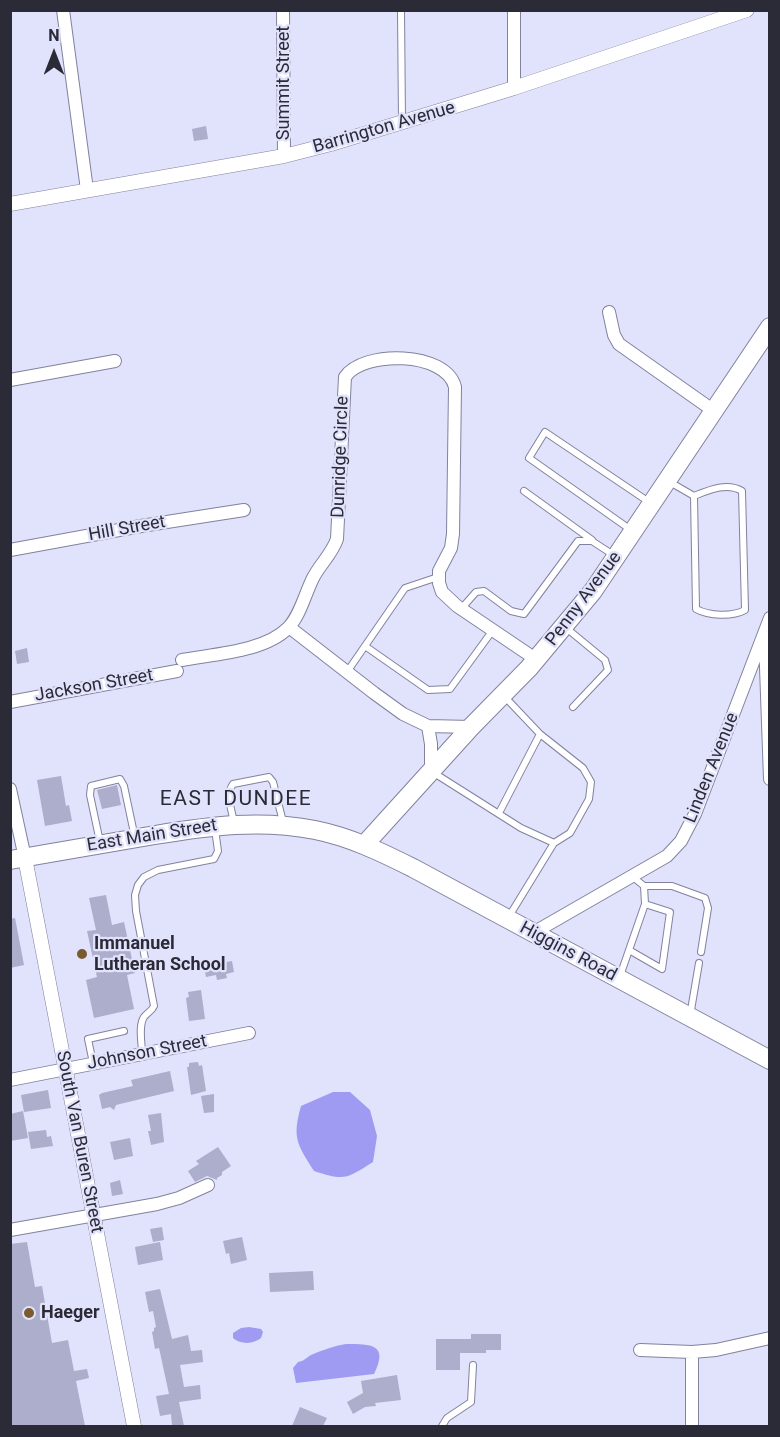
<!DOCTYPE html>
<html>
<head>
<meta charset="utf-8">
<style>
  body { margin:0 }
  #map { position:relative; width:780px; height:1437px; overflow:hidden; background:#e1e2fb; font-family:Roboto,sans-serif }
  canvas { display:block }
  .frame { position:absolute; inset:0; border:12px solid #2b2b37; pointer-events:none }
  .north { position:absolute; left:24px; top:24px; width:60px; height:60px; -webkit-text-stroke:4px #e1e2fb; paint-order:stroke; rotate:0deg; font-size:16px; font-weight:700; line-height:24px; text-align:center; color:#2b2b37 }
  .north::after { content:''; display:block; margin:auto; width:21px; height:27px; background:#2b2b37; clip-path:polygon(50% 0,100% 100%,50% 72%,0 100%) }
</style>
</head>
<body>
<div id="map">
<canvas width="780" height="1437"></canvas>
<div class="frame"></div>
<div class="north">N</div>
</div>
<script>
const ctx = document.querySelector('canvas').getContext('2d');
ctx.lineJoin = 'round';
function paint(path, color) {
  ctx.fillStyle = color;
  ctx.fill(path, 'evenodd');
}
function trace(path, color, width, dash) {
  ctx.strokeStyle = color;
  ctx.lineWidth = width;
  ctx.lineCap = dash ? 'butt' : 'round';
  ctx.setLineDash(dash || []);
  ctx.stroke(path);
}
function drawText(font, color, halo, rows, align = 'center') {
  ctx.font = font + ' Roboto,sans-serif';
  ctx.lineWidth = 4.5;
  ctx.setLineDash([]);
  ctx.textBaseline = 'middle';
  ctx.strokeStyle = halo;
  ctx.fillStyle = color;
  for (const [text, x, y, turn = 0] of rows) {
    ctx.save();
    ctx.translate(x, y);
    ctx.rotate((+turn || 0) * Math.PI / 180);
    ctx.textAlign = isNaN(turn) ? turn : align;
    if (halo) ctx.strokeText(text, 0, 0);
    ctx.fillText(text, 0, 0);
    ctx.restore();
  }
}
const water = new Path2D(`
  M333,1092H350L370,1110L377,1136L373,1162C346,1179 345,1181 314,1171C297,1144 292,1138 301,1106Z
  M249,1327L261,1329L263,1332L261,1338C254,1344 241,1345 233,1338V1333L241,1328Z
  M346,1344C371,1344 389,1344 374,1374L296,1383L293,1368L298,1362C304,1361 306,1358 311,1355C322,1350 334,1346 346,1344Z`);
const building = new Path2D(`
  M206,126L208,139L194,141L192,129Z
  M27,648L29,662L17,664L15,651Z
  M61,776L66,806L69,805L72,821L45,826L37,780Z
  M117,785L121,805L102,809L97,790Z
  M106,895L112,925L124,922L135,973L127,975L134,1009L94,1018L86,980L97,977L87,931L96,930L89,898Z
  M15,918L24,965L10,968V919Z
  M232,961L234,972L226,974L227,978L217,980L216,975L206,977L204,966Z
  M201,990L205,1019L189,1021L186,998L189,997L188,992Z
  M198,1062L199,1066L202,1065L206,1091L191,1095L187,1067H189V1063Z
  M170,1071L174,1091L120,1104L116,1105L114,1110L110,1107L102,1109L99,1095L102,1093L133,1086L131,1080Z
  M48,1090L51,1108L24,1112L21,1095Z
  M214,1094V1112L204,1113L201,1096Z
  M23,1111L28,1138L10,1141V1114Z
  M161,1113L164,1142L151,1145L148,1131H151L148,1115Z
  M46,1130L47,1137L51,1136L53,1146L31,1149L28,1132Z
  M130,1138L133,1156L114,1160L110,1142Z
  M218,1147L231,1166L222,1172V1175L217,1178V1180L207,1176L195,1182L188,1171L199,1164L196,1161Z
  M120,1180L123,1194L112,1196L110,1183Z
  M162,1227L164,1240L153,1242L150,1229Z
  M242,1237L247,1260L231,1264L229,1253L226,1254L223,1241Z
  M27,1242L35,1287L42,1286L52,1343L68,1340L74,1371L87,1369L89,1378L76,1381L85,1426H10V1244Z
  M160,1242L163,1260L138,1265L135,1247Z
  M313,1271L314,1290L270,1292L269,1273Z
  M160,1289L172,1339L188,1335L191,1351L202,1350L203,1362L180,1365L184,1387L200,1385L201,1399L179,1402L184,1426H172L171,1414L160,1416L156,1396L169,1394L159,1348L155,1349L152,1332L154,1331V1328L156,1327L153,1311L149,1312L145,1292Z
  M471,1334H501V1350H486V1353H460V1370H436V1339H471Z
  M397,1375L401,1400L375,1403L376,1406L365,1407L353,1414L347,1402L363,1393L361,1381Z
  M300,1407L327,1418L323,1426H292Z`);
const service = new Path2D(`
  M401,10L402,122
  M668,481L694,496C709,490 727,482 742,491L745,610C732,617 709,616 696,609L694,496
  M524,491L592,540
  M631,530L529,458L545,432L649,502
  M461,609L476,592L484,591L511,611L524,614L578,541H592L615,556
  M565,627L605,660L608,670L573,707
  M365,646L428,690L450,689L493,630
  M347,672L405,588L438,577
  M540,734L583,768L591,782L589,799L570,833L554,843
  M434,773L521,828L554,843L508,918
  M499,813L540,734L504,696
  M234,823C232,810 225,795 233,784L269,777L273,782L283,822
  M100,842L90,795L91,786L120,779L124,786L135,838
  M644,886H672L705,898L708,908L701,952
  M629,950L662,969L670,912L645,904
  M620,976L645,904L644,886L633,877
  M690,1016L699,963
  M142,1053C142,1043 138,1026 144,1017C148,1012 152,1011 154,1006L136,911L135,895L138,885L144,877L158,870L214,859L218,851L215,829
  M93,1063L88,1039L124,1031
  M442,1426L447,1418L471,1402L473,1365`);
const minor = new Path2D(`
  M63,10L87,190
  M283,10L284,156
  M514,10V88
  M609,312L614,335L619,344L714,411
  M10,380L115,361
  M10,550L141,526L244,510
  M289,627L374,693L403,714L428,726L471,727
  M765,639L770,779
  M182,660C214,654 264,652 288,628C300,616 305,594 313,578C320,564 332,554 337,539L345,377C363,350 446,351 455,387L453,534L451,548L439,571V583L442,592L457,606L537,660
  M10,702L177,671
  M428,726L431,744V772
  M10,789L25,858
  M533,933L667,856L681,841L695,814L770,618
  M10,1080L249,1033
  M10,1230L157,1204L179,1198L208,1185
  M640,1350L692,1352L716,1350L770,1338
  M692,1352V1426`);
const tertiary = new Path2D(`
  M10,204L284,156L331,144L514,88L747,10
  M25,858L134,1426`);
const primary = new Path2D(`
  M365,844L471,727L529,668L593,591L770,327
  M10,860C59,852 107,843 155,835C210,826 260,819 315,830C350,837 381,852 413,868L770,1060`);
const markers = [
  [82,954,6,"#795b2f"],
  [29,1313,6,"#795b2f"]
];
const streetNames = [
  ["Summit Street",284,83,-90],
  ["Barrington Avenue",384,128,-16],
  ["Dunridge Circle",341,457,-88],
  ["Hill Street",127,529,-10],
  ["Penny Avenue",584,599,-53],
  ["Jackson Street",94,686,-10],
  ["Linden Avenue",712,768,-68],
  ["East Main Street",152,836,-9],
  ["Higgins Road",568,952,28],
  ["Johnson Street",147,1053,-11],
  ["South Van Buren Street",79,1142,79]
];
const poiNames = [
  ["Immanuel",94,944],
  ["Lutheran School",94,965],
  ["Haeger",41,1313]
];
const quarterNames = [
  ["EAST DUNDEE",236,800]
];
paint(water, '#9f9bf2');
paint(building, '#adadcc');
trace(service, '#82829f', 8);
trace(minor, '#82829f', 14);
trace(tertiary, '#82829f', 15);
trace(primary, '#82829f', 20);
trace(service, '#fff', 6);
trace(minor, '#fff', 12);
trace(tertiary, '#fff', 14);
trace(primary, '#fff', 18);
for (const [x, y, r, color] of markers) {
  const dot = new Path2D();
  dot.arc(x, y, r, 0, 2 * Math.PI);
  ctx.fillStyle = color;
  ctx.fill(dot);
  trace(dot, '#e1e2fb', 2);
}
drawText('18px', '#2b2b37', '#e1e2fb', streetNames);
drawText('bold 18px', '#2b2b37', '#e1e2fb', poiNames, 'left');
ctx.letterSpacing = '1.5px';
drawText('21px', '#2b2b37', '#e1e2fb', quarterNames);
ctx.letterSpacing = '0px';
</script>
</body>
</html>
